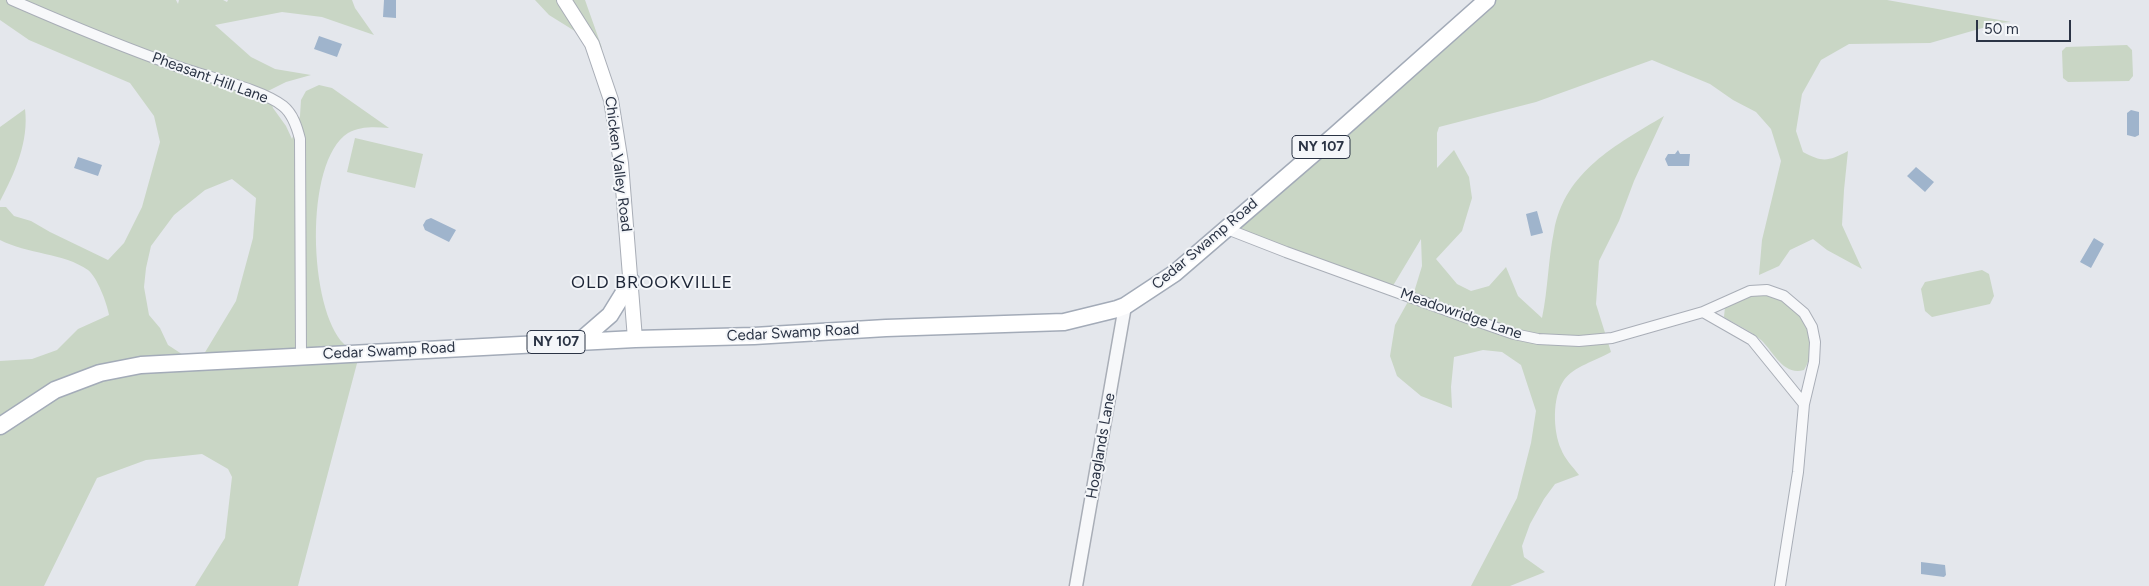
<!DOCTYPE html>
<html>
<head>
<meta charset="utf-8">
<style>
  body { margin:0 }
  #map { position:relative; width:2149px; height:586px; overflow:hidden; background:#e4e7ec; font-family:Figtree,sans-serif }
  canvas { display:block }
  .scale { position:absolute; left:1976px; top:20px; width:95px; height:22px; box-sizing:border-box; border:2px solid #2b3445; border-top:0; padding-left:6px; font-size:15px; line-height:18px; white-space:nowrap; color:#2b3445; -webkit-text-stroke:4px #f4f6f9; paint-order:stroke }
</style>
</head>
<body>
<div id="map">
<canvas width="2149" height="586"></canvas>
<div class="scale">50 m</div>
</div>
<script>
const ctx = document.querySelector('canvas').getContext('2d');
ctx.lineJoin = 'round';
function paint(path, color) {
  ctx.fillStyle = color;
  ctx.fill(path, 'evenodd');
}
function trace(path, color, width, dash) {
  ctx.strokeStyle = color;
  ctx.lineWidth = width;
  ctx.lineCap = dash ? 'butt' : 'round';
  ctx.setLineDash(dash || []);
  ctx.stroke(path);
}
function drawText(font, color, halo, rows, align = 'center') {
  ctx.font = font + ' Figtree,sans-serif';
  ctx.lineWidth = 4;
  ctx.setLineDash([]);
  ctx.textBaseline = 'middle';
  ctx.strokeStyle = halo;
  ctx.fillStyle = color;
  for (const [text, x, y, turn = 0] of rows) {
    ctx.save();
    ctx.translate(x, y);
    ctx.rotate((+turn || 0) * Math.PI / 180);
    ctx.textAlign = isNaN(turn) ? turn : align;
    if (halo) ctx.strokeText(text, 0, 0);
    ctx.fillText(text, 0, 0);
    ctx.restore();
  }
}
const green = new Path2D(`
  M0,0H176L178,4L179,0H223L227,2L228,0H352L355,8L374,35L322,17L282,12L215,25L251,57L275,69L311,75L286,82L268,91L273,108L286,126L292,139L300,116L301,100L306,91L319,85L332,88L389,128C376,127 360,126 348,133C303,162 309,310 344,344C346,347 351,349 353,351L136,362L91,372L50,388L0,422V361L32,359L57,350L78,329L109,315C107,303 97,277 88,270C64,253 27,254 0,240V207H6L14,216L31,221L50,232L108,260L124,243L142,207L160,142L154,116L130,83L29,40L0,20ZM232,179L256,198L253,238L236,301L204,354L191,360L168,345L160,328L149,315L144,287L146,268L151,246L174,215L205,190Z
  M535,0H585L602,48L549,15Z
  M1487,0H1887L2011,22L2000,23L1930,43L1849,44L1821,60L1802,94L1796,131L1803,152C1823,163 1829,161 1848,151L1844,190L1842,225L1862,269L1827,250L1813,239L1790,250L1779,266L1759,275L1762,240L1781,161L1771,129L1756,112L1733,100L1710,84L1652,60L1536,102L1439,127L1437,133V168L1454,150L1469,177L1472,198L1462,231L1436,259L1457,284L1471,291L1489,286L1506,267L1518,296L1542,318C1548,290 1548,260 1554,231C1565,171 1616,145 1664,116L1634,181L1619,221L1599,261L1596,304L1611,352C1597,360 1573,367 1564,380C1552,397 1553,431 1561,449C1564,458 1573,467 1579,475L1555,484L1544,499L1530,524L1522,546L1524,557L1545,572L1510,586H1471L1517,498L1531,443L1536,411L1521,365L1502,352L1483,350L1454,357L1451,387L1452,408L1421,396L1397,376L1390,356L1395,325L1415,289L1422,266L1421,239L1391,289L1227,229Z
  M2127,45L2132,50L2133,76L2129,81L2068,82L2063,78L2062,51L2066,47Z
  M25,109C29,141 15,173 0,201V127Z
  M355,138L423,154L415,188L347,172Z
  M1982,270L1989,274L1994,296L1990,304L1932,317L1925,311L1921,289L1925,282Z
  M1756,295C1764,295 1774,295 1782,299C1807,313 1820,345 1804,370C1783,376 1774,352 1761,340C1750,330 1736,325 1724,317L1725,307L1737,298Z
  M360,352L298,586H195L225,538L232,477L228,469L202,454L146,460L97,478L44,586H0V426L100,373Z`);
const water = new Path2D(`
  M384,0H396V18L383,17Z
  M319,36L342,44L337,57L314,49Z
  M2131,110L2139,112V135L2135,137L2127,135V113Z
  M1678,150L1680,154H1690L1689,166H1668L1665,159L1668,154H1675Z
  M78,157L102,165L98,176L74,168Z
  M1916,167L1934,182L1925,192L1907,176Z
  M1537,211L1543,233L1531,236L1526,214Z
  M431,218L456,230L449,242L425,230L423,225L426,220Z
  M2094,238L2104,244L2091,268L2080,262Z
  M1921,562L1945,565L1946,575L1944,577L1921,574Z`);
const minor = new Path2D(`
  M12,0C67,24 122,47 179,67C206,77 262,89 283,106C293,114 297,127 300,139L301,355
  M1227,229L1286,252L1465,317L1514,334L1538,339L1579,341L1612,338L1703,312L1750,291L1767,290L1784,296L1804,313L1812,327L1815,342L1814,362L1804,404L1798,472L1780,586
  M1703,312L1752,340L1804,404`);
const tertiary = new Path2D(`
  M1076,586L1125,306`);
const secondary = new Path2D(`
  M564,0L592,44L611,100L621,163L635,339`);
const primary = new Path2D(`
  M580,341L610,315L631,281
  M0,426L55,390L100,373L141,365L635,339L754,336L886,328L1064,322L1117,309L1125,306L1175,273L1334,136L1487,0`);
const shields = [
  [1321,147,58],
  [556,342,58]
];
const shieldNames = [
  ["NY 107",1321,147],
  ["NY 107",556,342]
];
const streetNames = [
  ["Pheasant Hill Lane",210,78,20],
  ["Chicken Valley Road",618,164,83],
  ["Cedar Swamp Road",1205,244,-40],
  ["Meadowridge Lane",1461,314,19],
  ["Cedar Swamp Road",793,333,-3],
  ["Cedar Swamp Road",389,351,-3],
  ["Hoaglands Lane",1101,446,-80]
];
const quarterNames = [
  ["OLD BROOKVILLE",652,283]
];
paint(green, '#c9d6c5');
paint(water, '#9fb4cc');
trace(minor, '#a9aeb7', 12);
trace(tertiary, '#a9aeb7', 15);
trace(secondary, '#a9aeb7', 16);
trace(primary, '#a3abb8', 19);
trace(minor, '#f7f8fa', 10);
trace(tertiary, '#f7f8fa', 12);
trace(secondary, '#fff', 14);
trace(primary, '#fff', 16);
for (const [x, y, w] of shields) {
  const box = new Path2D();
  box.roundRect(x - w / 2, y - 11.5, w, 23, 4);
  ctx.fillStyle = '#f4f6f9';
  ctx.fill(box);
  trace(box, '#2b3445', 1);
}
drawText('bold 14px', '#2b3445', null, shieldNames);
drawText('15px', '#2b3445', '#f4f6f9', streetNames);
ctx.letterSpacing = '1px';
drawText('18px', '#1d2536', '#f4f6f9', quarterNames);
ctx.letterSpacing = '0px';
</script>
</body>
</html>
